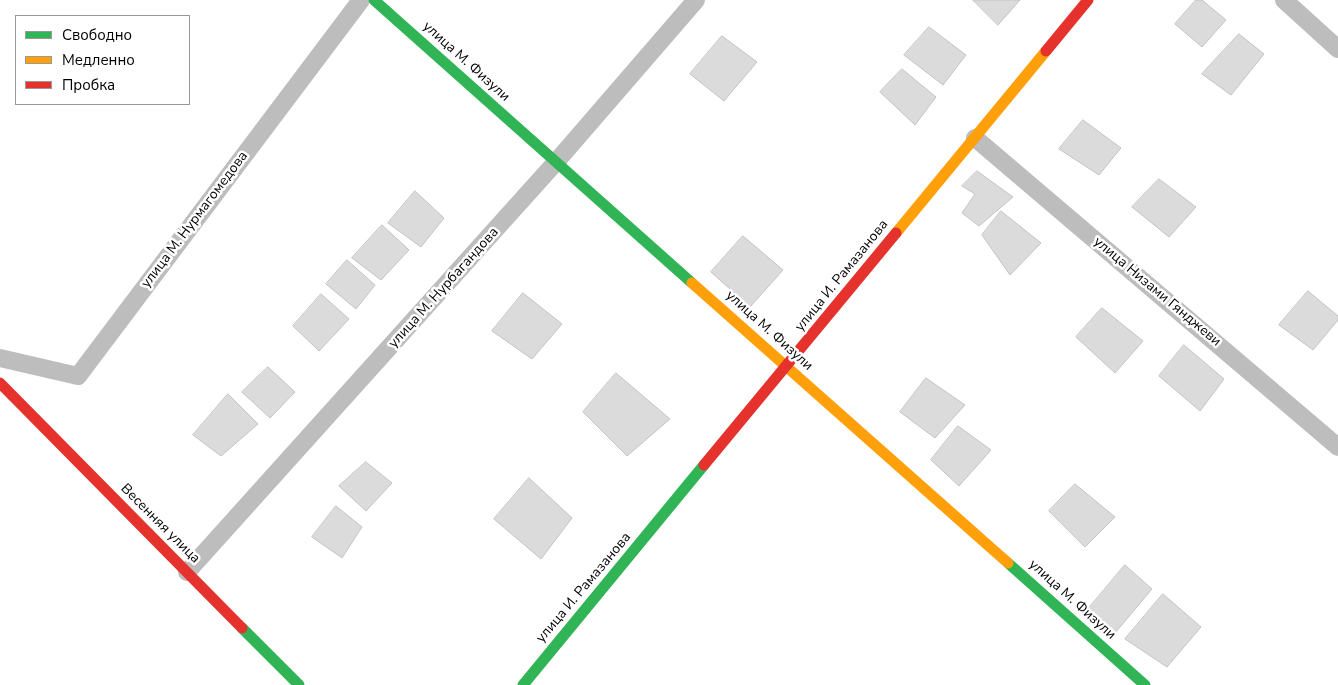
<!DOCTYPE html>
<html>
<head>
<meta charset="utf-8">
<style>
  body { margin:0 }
  #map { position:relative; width:1338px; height:685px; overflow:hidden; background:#fff; font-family:"Nunito Sans",sans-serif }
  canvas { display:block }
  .legend { position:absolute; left:15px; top:15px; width:175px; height:90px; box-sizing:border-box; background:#fff; border:1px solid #999; margin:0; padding:6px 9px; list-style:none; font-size:15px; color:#000 }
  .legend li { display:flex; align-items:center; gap:10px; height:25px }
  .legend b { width:25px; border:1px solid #999 }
</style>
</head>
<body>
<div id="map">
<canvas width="1338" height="685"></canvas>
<ul class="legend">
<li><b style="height:6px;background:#30b455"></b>Свободно</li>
<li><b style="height:6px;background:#ff9f0a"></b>Медленно</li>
<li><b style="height:6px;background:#e5322d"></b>Пробка</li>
</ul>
</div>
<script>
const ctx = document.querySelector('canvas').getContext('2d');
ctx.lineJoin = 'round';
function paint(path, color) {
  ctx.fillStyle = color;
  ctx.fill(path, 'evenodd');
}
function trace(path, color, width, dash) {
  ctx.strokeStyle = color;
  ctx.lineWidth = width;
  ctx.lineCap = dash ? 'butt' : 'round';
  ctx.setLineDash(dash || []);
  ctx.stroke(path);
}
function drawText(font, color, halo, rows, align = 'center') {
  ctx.font = font + ' "Nunito Sans",sans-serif';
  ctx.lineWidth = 5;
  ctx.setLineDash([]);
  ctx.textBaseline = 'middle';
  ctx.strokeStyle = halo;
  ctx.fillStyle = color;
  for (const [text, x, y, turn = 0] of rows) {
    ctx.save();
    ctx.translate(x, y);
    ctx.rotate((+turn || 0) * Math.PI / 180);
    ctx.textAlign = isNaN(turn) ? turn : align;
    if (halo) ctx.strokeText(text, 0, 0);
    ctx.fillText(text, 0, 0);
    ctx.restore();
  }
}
const building = new Path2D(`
  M973,0H1020L998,25Z
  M1196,0H1202L1226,20L1202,47L1175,24Z
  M929,27L966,55L943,85L904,55Z
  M1239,34L1264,54L1231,95L1202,74Z
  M722,36L757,62L724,101L690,74Z
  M902,69L936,97L915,125L880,92Z
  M1083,120L1121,148L1099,175L1059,149Z
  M977,171L1013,197L979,226L962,213L975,194L962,186Z
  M1159,179L1196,207L1169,237L1132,207Z
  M415,191L444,218L421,247L388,223Z
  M1001,211L1041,243L1010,275L982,235Z
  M382,225L409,250L381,280L352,258Z
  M743,236L783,270L750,307L711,272Z
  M347,260L375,285L356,309L326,284Z
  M1308,291L1338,316V320L1313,350L1279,325Z
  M523,293L562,324L532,359L492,331Z
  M321,294L349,319L319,351L293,326Z
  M1102,308L1143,341L1115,373L1076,337Z
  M1184,345L1224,379L1200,411L1159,376Z
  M268,367L295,392L270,418L242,392Z
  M616,373L670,419L627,456L583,412Z
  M926,378L965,405L935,438L900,412Z
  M228,394L258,424L221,456L193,435Z
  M958,426L991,450L959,486L931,460Z
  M366,462L392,483L366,511L339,486Z
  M529,478L572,518L541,559L494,519Z
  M1075,484L1115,517L1085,547L1049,511Z
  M336,506L362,527L342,558L312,537Z
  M1125,565L1152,589L1115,633L1089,608Z
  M1163,594L1201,627L1167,667L1125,639Z`);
const street = new Path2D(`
  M1284,0L1338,49
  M975,138L1338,447
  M0,358L78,376L361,0
  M187,572L556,162L696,0`);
const fast = new Path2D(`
  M374,0L692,283
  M1008,563L1145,685
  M242,628L299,685
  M523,685L704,465`);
const slow = new Path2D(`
  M896,233L1046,51
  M692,283L1008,563`);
const jam = new Path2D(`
  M1046,51L1088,0
  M0,383L242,628
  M704,465L896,233`);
const streetNames = [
  ["улица М. Физули",466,62,42],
  ["улица М. Нурмагомедова",195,220,-53],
  ["улица И. Рамазанова",842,276,-51],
  ["улица М. Нурбагандова",444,288,-48],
  ["улица Низами Гянджеви",1157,292,40],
  ["улица М. Физули",769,331,42],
  ["Весенняя улица",160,524,45],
  ["улица И. Рамазанова",584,588,-50],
  ["улица М. Физули",1072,600,42]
];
paint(building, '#dbdbdb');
trace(building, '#c3c3c3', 1);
trace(street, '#bdbdbd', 18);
trace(fast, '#30b455', 11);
trace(slow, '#ff9f0a', 11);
trace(jam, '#e5322d', 11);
drawText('14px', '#000', '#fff', streetNames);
</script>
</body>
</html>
